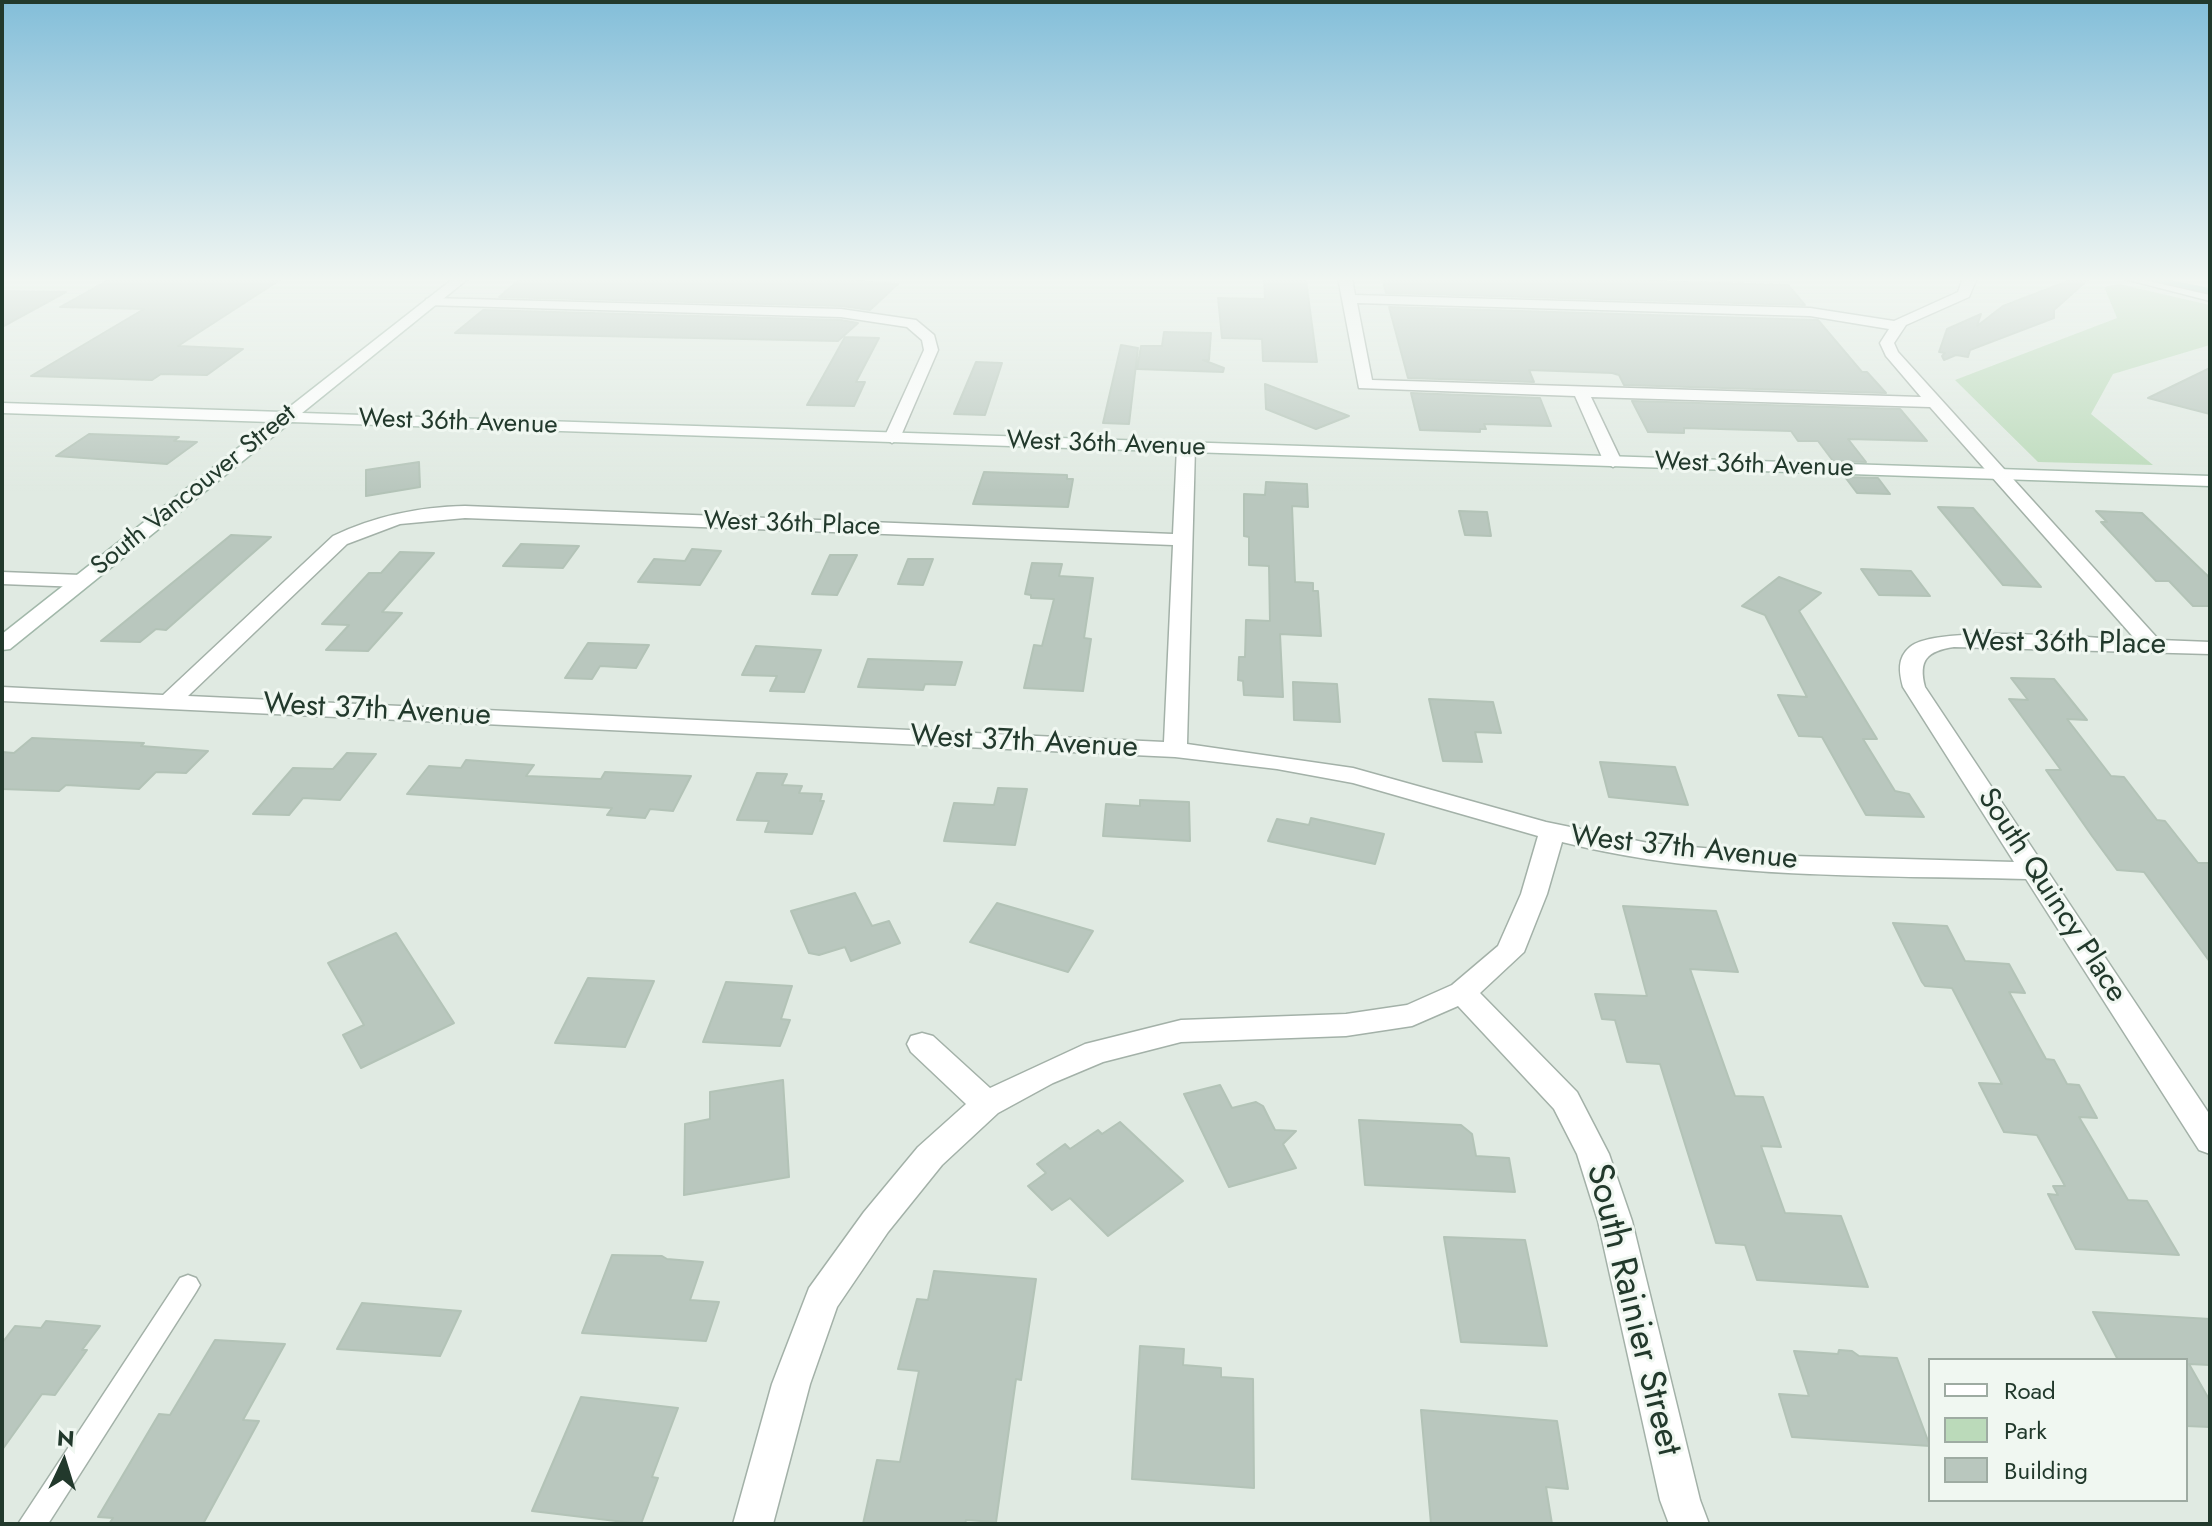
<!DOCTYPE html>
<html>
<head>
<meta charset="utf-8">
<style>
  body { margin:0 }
  #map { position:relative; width:2212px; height:1526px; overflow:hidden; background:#e0eae2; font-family:Jost,sans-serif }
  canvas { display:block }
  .frame { position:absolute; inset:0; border:4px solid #22392c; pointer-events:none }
  .legend { position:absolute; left:1928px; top:1358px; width:260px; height:144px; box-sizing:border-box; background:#f0f7f1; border:2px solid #9eaba2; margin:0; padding:10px 14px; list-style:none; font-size:24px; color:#22392c }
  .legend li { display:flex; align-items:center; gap:16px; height:40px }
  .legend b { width:40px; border:2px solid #9eaba2 }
  .north { position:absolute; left:24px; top:1422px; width:80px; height:80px; -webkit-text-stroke:6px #f0f7f1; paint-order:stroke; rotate:4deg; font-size:22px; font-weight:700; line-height:32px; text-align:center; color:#22392c }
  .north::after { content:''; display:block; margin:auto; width:28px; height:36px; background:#22392c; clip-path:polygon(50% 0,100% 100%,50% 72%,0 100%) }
</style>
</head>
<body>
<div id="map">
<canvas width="2212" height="1526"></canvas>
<div class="frame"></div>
<ul class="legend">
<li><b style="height:10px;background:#fff"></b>Road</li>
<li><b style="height:22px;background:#bbdaba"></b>Park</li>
<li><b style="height:22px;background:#b9c7be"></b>Building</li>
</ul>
<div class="north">N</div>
</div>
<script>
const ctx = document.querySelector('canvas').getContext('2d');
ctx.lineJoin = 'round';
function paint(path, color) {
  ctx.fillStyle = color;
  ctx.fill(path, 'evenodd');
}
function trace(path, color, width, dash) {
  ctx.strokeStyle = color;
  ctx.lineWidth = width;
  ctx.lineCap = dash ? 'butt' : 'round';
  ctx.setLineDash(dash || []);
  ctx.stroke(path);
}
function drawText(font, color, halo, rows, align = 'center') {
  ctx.font = font + ' Jost,sans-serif';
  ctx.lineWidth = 6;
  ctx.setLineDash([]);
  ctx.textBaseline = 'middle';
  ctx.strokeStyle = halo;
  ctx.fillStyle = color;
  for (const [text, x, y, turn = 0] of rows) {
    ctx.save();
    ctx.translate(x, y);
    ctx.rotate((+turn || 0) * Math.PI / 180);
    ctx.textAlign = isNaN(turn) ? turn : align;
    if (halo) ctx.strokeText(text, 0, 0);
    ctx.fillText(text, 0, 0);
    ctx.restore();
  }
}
const green = new Path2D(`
  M2119,284L2210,305V345L2113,374L2091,414L2153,465L2038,462L1955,380L2117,318L2104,287Z`);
const canal = new Path2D(`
  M2128,278H2160L2210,288V300L2131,282Z`);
const building = new Path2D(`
  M112,278H283L178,346L243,349L207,375L161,374L152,380L31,376L144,309L60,307Z
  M1264,278L1306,280L1317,362L1263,361L1262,339L1222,338L1218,298L1265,299Z
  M1382,278H1534L1788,285L1805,305L1386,293Z
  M2076,278H2090L2054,310V318L1970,350L1968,357L1956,355L1944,360L1942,356L1945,353L1939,352L1947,329L1981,314L1977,326L2003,306Z
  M520,279L855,281L898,284L870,310L841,306L499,297Z
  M2,291L66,292L2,327Z
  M1389,307L1818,320L1862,372H1867L1886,393L1624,385L1619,375L1612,373L1529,370L1534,382L1408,378Z
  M483,310L841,320L858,323L838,341L455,333Z
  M1164,332L1211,333L1209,360H1203L1224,368L1223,372L1137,369L1141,346H1162Z
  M845,337L879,338L856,382H865L854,406L807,405Z
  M1121,345L1138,348L1129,424L1103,423Z
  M976,362L1002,363L985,415L954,414Z
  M2210,368V414L2148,398Z
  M1265,384L1349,416L1316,429L1266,409Z
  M1411,393L1540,398L1551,426L1484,424L1486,429H1480V432L1420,430Z
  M1632,401L1900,409L1927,441L1848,439L1866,462L1833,461L1818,441H1798L1791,431L1684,428V433L1648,432Z
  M89,434L179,437L174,441L197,442L167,464L56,456Z
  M419,462L420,487L366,496V470Z
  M984,472L1067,475V479H1073L1068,507L973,504Z
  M1845,477L1878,478L1890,494L1857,493Z
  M1266,482L1307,484L1308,507L1292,506L1295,582L1313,583V591H1318L1321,636L1280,634L1283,697L1244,695L1243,681L1238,680L1239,657H1245L1246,620L1270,621L1269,566L1249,565V537L1244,536V494L1265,495Z
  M1938,507L1973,508L2041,587L2003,585Z
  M1459,511L1487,512L1491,536L1465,535Z
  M2096,511L2142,513L2210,578V606H2193L2169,581H2156L2101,522H2107Z
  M231,535L271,537L166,630L156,629L140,642L101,641Z
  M521,544L579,546L563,568L503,566Z
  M692,549L721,551L700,585L638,582L654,559L685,561Z
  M400,552L434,553L382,612L402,613L368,651L326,650L349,625L322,624L369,573H381Z
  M830,555H857L837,595L812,594Z
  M908,559H933L923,585L898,584Z
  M1032,563L1062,564L1059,576L1093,578L1084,638L1091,639L1083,691L1024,688L1034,645L1042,646L1054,599L1031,598V595L1025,594Z
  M1861,569L1911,571L1930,596L1879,595Z
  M1779,577L1821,593L1799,611L1877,739H1863L1895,791L1909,794L1924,817L1866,815L1822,737L1799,736L1778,695L1807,697L1765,615L1742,606Z
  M588,643L649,645L636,668L600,666L592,679L565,678Z
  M756,646L821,650L804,692L770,691L777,676L742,675Z
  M868,659L962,662L955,685L925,684L923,690L858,687Z
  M2011,678L2054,679L2087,720L2067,719L2111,776L2124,777L2157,820L2165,821L2198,863H2210V962L2144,872L2117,870L2092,836L2046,770H2061L2009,699L2028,700Z
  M1293,682L1337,684L1340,722L1294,720Z
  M1429,699L1493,702L1501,733L1475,732L1482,762L1443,761Z
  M32,738L144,743L141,746L208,751L186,773L156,772L139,789L66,785L59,791L2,789V752L14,753Z
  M347,753L376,754L340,800L303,798L289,815L253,814L293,768L333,769Z
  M466,760L534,765L526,776L601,779L605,772L691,776L673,811L650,809L645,818L607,815L612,808L407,794L429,766L461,768Z
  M1600,762L1675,767L1688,805L1609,797Z
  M757,773L787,774L782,785L802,786L799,793L822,794L820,801H824L812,834L765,832L769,821L737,820Z
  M998,788L1027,789L1015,845L944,841L954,803L994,805Z
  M1140,800L1189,802L1190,841L1103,836L1106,804L1140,806Z
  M1311,818L1384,834L1375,864L1268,841L1277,819L1309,825Z
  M855,893L872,926L889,921L900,943L851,961L845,947L819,955L809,953L791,911Z
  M997,903L1093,931L1068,972L970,942Z
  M1623,906L1716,911L1738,972L1690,969L1735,1096L1763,1097L1781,1147L1761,1146L1785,1213L1841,1216L1868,1287L1757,1280L1745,1245L1716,1243L1660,1064L1627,1062L1615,1020L1602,1019L1595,994L1647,996Z
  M1893,923L1947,926L1965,961L2009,964L2025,993L2009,992L2046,1059L2054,1060L2067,1084L2079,1085L2097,1118L2079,1117L2128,1200L2147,1201L2179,1255L2076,1249L2048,1194L2058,1195L2053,1186H2065L2037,1135L2004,1132L1979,1083L2002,1084L1952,988L1925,986L1922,982Z
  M396,933L454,1023L361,1068L343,1035L364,1025L328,963Z
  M588,978L654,981L625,1047L555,1043Z
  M726,982L792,986L781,1019L790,1020L780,1046L703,1042Z
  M783,1080L789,1177L684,1195L685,1124L710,1119V1092Z
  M1220,1085L1232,1108L1256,1102L1263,1106L1275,1130L1296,1131L1283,1144L1296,1168L1229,1187L1184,1094Z
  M1359,1120L1461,1125L1472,1134L1476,1156L1509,1158L1515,1192L1365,1185Z
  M1120,1122L1183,1181L1108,1236L1070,1198L1052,1210L1028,1186L1046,1173L1037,1164L1065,1144L1070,1149L1098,1130L1102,1134Z
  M1444,1237L1525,1240L1547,1346L1461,1342Z
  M612,1255L662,1256L667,1259L703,1262L690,1300L719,1302L706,1341L582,1333Z
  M934,1271L1036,1279L1021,1380L1016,1379L996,1522L966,1520L965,1524H863L877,1460L900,1462L919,1371L898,1369L917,1299L928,1300Z
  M362,1303L461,1311L440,1356L337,1349Z
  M2093,1312L2210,1319V1365L2189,1364L2210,1401V1427L2186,1426V1360H2118Z
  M46,1321L100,1326L82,1350H87L55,1395L42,1394L2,1450V1343L15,1326L41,1328Z
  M215,1340L285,1344L243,1420L259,1421L203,1524H109L113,1518L98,1517L159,1414L170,1415Z
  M1140,1346L1184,1349L1183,1365L1221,1368V1377L1253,1379L1254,1488L1132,1479Z
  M1839,1350L1852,1351L1859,1356L1897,1358L1930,1446L1792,1437L1779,1394L1809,1396L1794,1351L1838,1354Z
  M581,1397L678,1408L652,1477L658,1478L641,1524L532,1511Z
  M1421,1410L1557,1421L1568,1489L1546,1487L1552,1524H1431Z`);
const lane = new Path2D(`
  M2121,278H2135L2210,295V301Z
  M188,1275L196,1278L200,1285L196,1292L48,1524H18L180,1278Z`);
const street = new Path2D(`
  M1338,278H1352L1355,295L1810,308L1894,321L1958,292L1963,278H1977L1969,297L1906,325L1894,343L1898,352L2159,640L2210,642V654L1954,647C1927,651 1918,660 1925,687L2210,1115V1154L2199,1150L2026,879C1871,875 1713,880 1562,842L1547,894L1524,952L1480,993L1577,1092L1609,1154L1632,1221L1700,1500L1709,1524H1669L1660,1500L1598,1221L1577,1154L1554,1109L1458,1006L1412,1026L1346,1036L1181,1042L1103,1062L1053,1083L998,1113L942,1165L888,1232L837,1307L810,1384L773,1524H733L772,1384L809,1288L864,1212L918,1147L966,1104L911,1052L907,1044L911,1036L922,1033L933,1036L990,1088L1085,1044L1181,1020L1346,1014L1407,1005L1452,985L1498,946L1521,894L1538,836L1353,783L1277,769L1175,757L2,701V687L163,695L333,536C375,516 418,507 465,506L1173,534L1177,447L1186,442L1195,447L1187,744L1353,768L1546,822L1648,843L1792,856L2014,862L1903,687C1899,672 1897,658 1910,647C1936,624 2094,638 2136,640L1930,407L1591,397L1622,462L1613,467L1604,462L1575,396L1359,388ZM1357,303L1810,316L1889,329L1880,343L1886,356L1921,397L1372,380ZM465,518L1173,545L1164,742L188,696L347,544L400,524Z
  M431,298L841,309L916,320L934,335L938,350L900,438L892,443L884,438L924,350L922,340L907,327L841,317L426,305V299Z
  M2,572L81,575L91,581L81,587L2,584Z`);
const secondary = new Path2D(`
  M454,278H469L302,413L2210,476V486L291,422L10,649L2,650V634L271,422L2,413V403L283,412Z`);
const farStreetnames = [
  ["West 36th Avenue",458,423,2],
  ["West 36th Avenue",1106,445,2],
  ["West 36th Avenue",1754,466,2],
  ["South Vancouver Street",194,491,-39],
  ["West 36th Place",792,525,2]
];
const streetNames = [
  ["West 36th Place",2064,644,1],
  ["West 37th Avenue",377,711,3],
  ["West 37th Avenue",1024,743,3],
  ["West 37th Avenue",1684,849,6],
  ["South Quincy Place",2051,896,57]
];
const nearStreetnames = [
  ["South Rainier Street",1632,1310,76]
];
paint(green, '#bbdaba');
paint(canal, '#8bccc2');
paint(building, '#b9c7be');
trace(building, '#b3c3b7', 2);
trace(lane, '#a3b1a8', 3);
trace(street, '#a3b1a8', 3);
trace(secondary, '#a2b8aa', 3);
paint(lane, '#fff');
paint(street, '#fff');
paint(secondary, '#fff');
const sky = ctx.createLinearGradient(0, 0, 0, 491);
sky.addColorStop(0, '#83bed9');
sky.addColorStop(0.57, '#f1f6f2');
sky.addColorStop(1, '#f1f6f200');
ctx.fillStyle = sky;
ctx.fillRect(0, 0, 2212, 491);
drawText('26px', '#22392c', '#f0f7f1', farStreetnames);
drawText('30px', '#22392c', '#f0f7f1', streetNames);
drawText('36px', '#22392c', '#f0f7f1', nearStreetnames);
</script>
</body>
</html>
